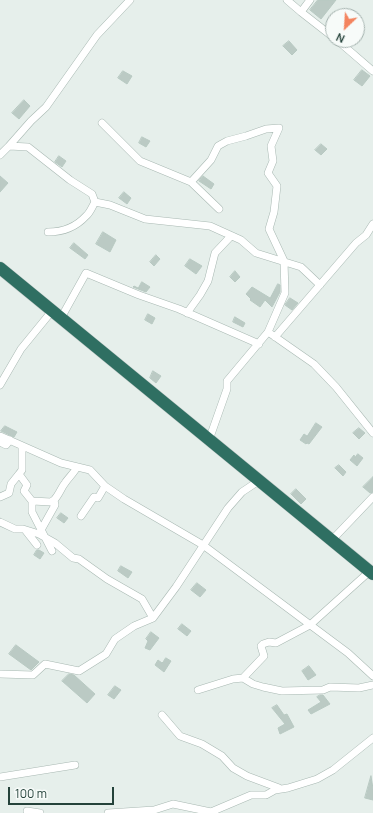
<!DOCTYPE html>
<html>
<head>
<meta charset="utf-8">
<style>
  body { margin:0 }
  #map { position:relative; width:373px; height:813px; overflow:hidden; background:#e6efeb; font-family:Manrope,sans-serif }
  canvas { display:block }
  .north { position:absolute; left:325px; top:8px; width:40px; height:40px; box-sizing:border-box; background:#f7fbf9; border:1px solid #a3b1ad; border-radius:50%; rotate:205deg; font-size:11px; font-weight:700; line-height:16px; text-align:center; color:#24423a }
  .north::after { content:''; display:block; margin:auto; width:14px; height:18px; background:#f4845f; clip-path:polygon(50% 0,100% 100%,50% 72%,0 100%) }
  .scale { position:absolute; left:8px; top:787px; width:106px; height:18px; box-sizing:border-box; border:2px solid #24423a; border-top:0; padding-left:5px; font-size:12px; line-height:14px; white-space:nowrap; color:#24423a; -webkit-text-stroke:3px #f7fbf9; paint-order:stroke }
</style>
</head>
<body>
<div id="map">
<canvas width="373" height="813"></canvas>
<div class="north">N</div>
<div class="scale">100 m</div>
</div>
<script>
const ctx = document.querySelector('canvas').getContext('2d');
ctx.lineJoin = 'round';
function paint(path, color) {
  ctx.fillStyle = color;
  ctx.fill(path, 'evenodd');
}
function trace(path, color, width, dash) {
  ctx.strokeStyle = color;
  ctx.lineWidth = width;
  ctx.lineCap = dash ? 'butt' : 'round';
  ctx.setLineDash(dash || []);
  ctx.stroke(path);
}
const building = new Path2D(`
  M318,0H336L321,19L310,10Z
  M289,41L297,50L292,55L283,46Z
  M362,70L370,76L362,86L354,80Z
  M123,71L132,76L127,84L118,78Z
  M24,100L30,106L19,119L12,113Z
  M142,137L150,141L146,147L139,143Z
  M321,144L327,149L321,155L315,150Z
  M59,156L66,161L62,167L55,162Z
  M0,176L8,183L0,192Z
  M203,176L214,184L211,189L199,181Z
  M124,192L131,198L127,204L119,198Z
  M103,232L116,240L110,252L96,244Z
  M74,243L88,255L85,259L70,248Z
  M156,255L160,259L154,266L150,262Z
  M190,259L202,266L196,274L185,266Z
  M235,271L240,277L235,282L230,277Z
  M142,282L150,287L146,292L133,287L134,286L138,288Z
  M278,284L280,285V292L272,307L265,300L260,307L250,300L251,299L246,294L252,287L270,298Z
  M290,298L298,303L292,310L285,305Z
  M148,314L155,318L152,324L145,320Z
  M235,317L245,323L243,327L233,322Z
  M153,371L161,376L156,383L150,378Z
  M316,423L322,427L309,444L307,443L306,444L300,440L304,434L307,436Z
  M5,426L17,432L14,437L1,431Z
  M359,428L365,433L359,439L353,433Z
  M358,454L363,458L357,466L350,460L354,455L355,457Z
  M339,465L346,472L343,476L335,468Z
  M373,477V492L370,493L363,487Z
  M296,489L306,499L301,504L291,494Z
  M61,513L68,518L64,523L57,518Z
  M37,550H39L44,553L40,559L34,555Z
  M121,566L132,572L128,578L118,571Z
  M197,583L206,590L200,597L191,590Z
  M182,624L191,631L187,636L178,629Z
  M151,632L159,638L150,650L145,648L148,641L146,639Z
  M16,645L39,662L31,670L9,654Z
  M166,658L171,661L164,672L155,665L158,660L162,663L163,662Z
  M309,666L316,675L308,680L302,671Z
  M69,674L74,675L95,694L87,703L62,681Z
  M115,686L121,690L114,699L108,695Z
  M320,695H323L330,704L311,714L308,710L321,702L317,697Z
  M277,705L284,715L287,714L294,727L280,734L278,728L285,724L272,708Z
  M371,776L373,789V800L365,798Z`);
const street = new Path2D(`
  M287,0L301,12L310,0
  M301,12L333,37
  M337,40L373,71
  M102,123L140,161L191,182L219,209
  M9,146L31,121L46,107L97,35L130,0
  M0,155L9,146L28,147L70,180L92,194L95,202L110,205L145,219L210,226L241,240L256,253L301,267L320,285
  M191,182L211,160L218,146L227,141L246,136L266,129L279,128L271,146L273,161L268,173L277,186L274,212L269,229L284,261L285,293L268,332L227,381V389L209,440
  M48,232C62,232 76,227 86,216C90,213 92,207 95,202
  M187,313L200,295L208,281L215,253L231,236
  M61,318L86,273L139,295L179,309L259,344
  M271,334L314,364L336,387L373,433
  M275,337L356,243L366,235L373,224
  M0,385L21,349L52,311
  M0,436L61,463L90,470L105,486L124,499L203,545L348,653L373,676
  M0,442L6,445L10,440
  M22,446V470L19,474L27,485L24,491L32,501V512L52,551
  M0,497L9,493L11,484L19,474
  M32,501L51,502L54,500
  M81,516L94,497L98,498L105,486
  M0,522L15,529H23L39,534L55,543L73,558L79,559L107,579L142,599L153,618
  M41,530L55,505L54,500C59,495 61,488 65,483C69,477 74,473 77,467
  M26,531L37,545
  M332,540L373,497
  M0,674L33,675L45,664L79,671L106,654L115,639L134,626L153,618L176,587L228,508L242,492L260,480
  M243,678L253,684L263,687L282,691L323,690L330,687L359,688L373,685
  M198,690L233,679L243,678L264,656L261,646L263,644L269,642L276,643L310,625L370,571
  M162,715L180,736L202,744L222,756L233,768L247,776L279,788
  M0,777L75,765
  M27,811L40,813
  M108,813L154,810L173,804L211,812L251,795H266L275,790L288,788L317,779L333,770L373,738`);
const highway = new Path2D(`
  M0,268L373,574`);
paint(building, '#bbcac4');
trace(building, '#b8c9c2', 1);
trace(street, '#a8b8b2', 8);
trace(highway, '#c2cac8', 13);
trace(street, '#fff', 7);
trace(highway, '#2f6f62', 12);
</script>
</body>
</html>
